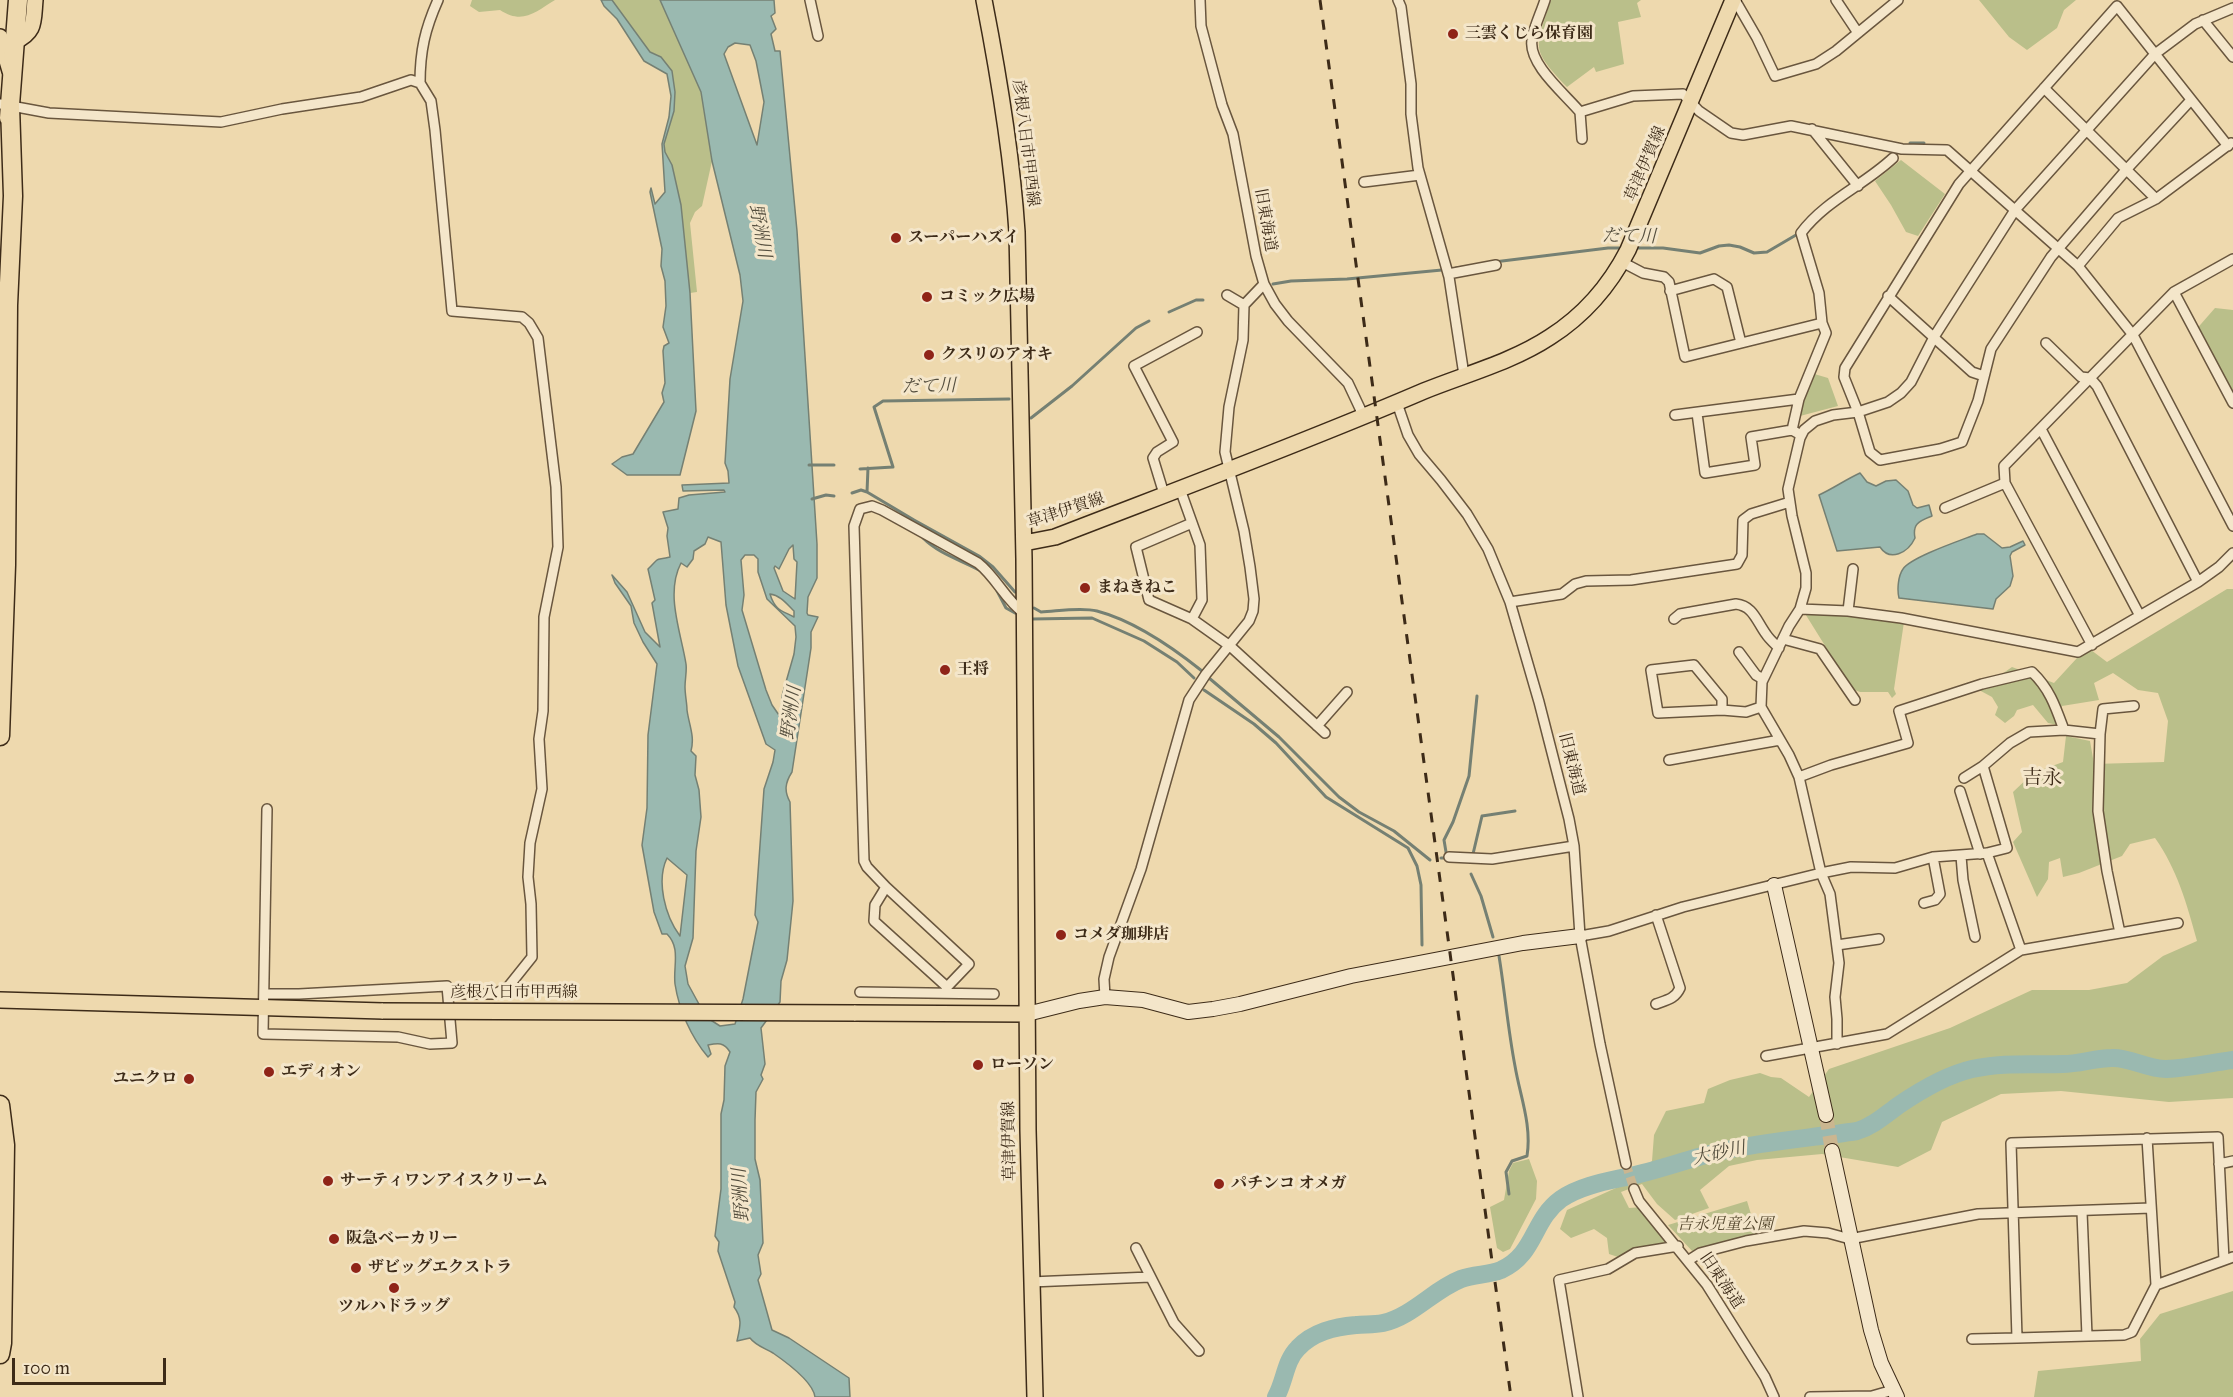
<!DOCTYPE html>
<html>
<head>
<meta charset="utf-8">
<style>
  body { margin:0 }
  #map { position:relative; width:2233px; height:1397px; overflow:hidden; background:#eed9ae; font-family:"IM FELL Great Primer",serif }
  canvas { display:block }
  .scale { position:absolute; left:12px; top:1358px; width:154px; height:27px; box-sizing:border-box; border:3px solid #3d2b18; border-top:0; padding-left:8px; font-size:18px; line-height:21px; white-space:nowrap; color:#3d2b18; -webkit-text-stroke:4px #f4e6ca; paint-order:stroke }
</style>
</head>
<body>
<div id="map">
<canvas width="2233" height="1397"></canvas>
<div class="scale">100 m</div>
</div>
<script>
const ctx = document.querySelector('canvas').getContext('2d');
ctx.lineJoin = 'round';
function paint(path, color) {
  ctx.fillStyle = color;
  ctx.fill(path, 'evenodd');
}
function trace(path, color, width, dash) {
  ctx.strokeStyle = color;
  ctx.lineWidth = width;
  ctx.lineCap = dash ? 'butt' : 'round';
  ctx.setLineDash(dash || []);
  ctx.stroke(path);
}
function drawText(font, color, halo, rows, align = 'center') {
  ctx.font = font + ' "IM FELL Great Primer","Noto Serif JP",serif';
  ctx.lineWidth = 6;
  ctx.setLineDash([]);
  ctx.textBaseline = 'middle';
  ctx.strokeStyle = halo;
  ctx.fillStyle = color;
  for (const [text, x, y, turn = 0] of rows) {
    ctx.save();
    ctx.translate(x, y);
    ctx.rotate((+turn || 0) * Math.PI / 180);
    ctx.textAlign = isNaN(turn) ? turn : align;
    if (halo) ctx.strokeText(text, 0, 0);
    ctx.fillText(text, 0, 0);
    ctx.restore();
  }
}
const green = new Path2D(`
  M472,0H555C535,12 523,25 500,10L479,12L470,6Z
  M612,0H660L701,92L712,161L702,206L695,212L690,223L697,292L690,293L681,205L672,165L665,152L664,144L674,111L675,92L672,71L658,55L650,52Z
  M1551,0H1641L1637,3L1641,17L1618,22L1624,64L1596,72L1594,67L1567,87C1530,48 1535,49 1551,0Z
  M1979,0H2076L2064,10L2057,28L2027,50L2009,37Z
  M1901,160L1945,194L1918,236L1906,232L1891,205L1875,181Z
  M2215,308L2233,310V397L2194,332Z
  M1811,373L1828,378L1838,406L1800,416Z
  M2227,589H2233V1098L2169,1102L2061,1091L2001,1094L1942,1122L1931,1150L1898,1167L1822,1154L1757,1160L1729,1166L1700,1190L1709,1208L1675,1220L1657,1204L1642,1184L1621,1192L1629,1208L1643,1207L1666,1236V1244L1634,1249L1618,1257L1609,1254L1607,1238L1594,1229L1571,1238L1560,1229L1567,1210L1636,1179L1652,1161L1654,1135L1666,1111L1704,1103L1708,1089L1730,1080L1760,1073L1771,1077L1781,1078L1809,1097L1829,1069L1950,1028L2032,990H2089L2127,983L2163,956L2197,941C2187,904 2177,869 2155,838L2130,844L2122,856L2079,873L2063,877L2060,858L2049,862L2048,879L2037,897L2013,842L2022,832L2013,792L2033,773L2063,762L2066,736L2090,741L2094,764L2164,762L2168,721L2158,693L2138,690L2113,673L2094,683L2099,700L2062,706L2058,725L2048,723L2033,705L2017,710L2014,716L2005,723L1995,715L1998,707L1992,697L1979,690L2012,667L2054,683L2077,658L2091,650L2107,662Z
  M1804,612L1904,622L1894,689L1896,694L1892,698L1888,692H1860L1852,689Z
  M1529,1159L1537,1181L1536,1199L1510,1249L1503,1252L1497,1248L1490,1207L1504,1200L1509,1171L1513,1163Z
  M1747,1201L1757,1234L1693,1252L1668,1225Z
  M2233,1291V1397H2034L2038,1371L2141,1361L2140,1339L2160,1314Z`);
const water = new Path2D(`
  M601,0H612L650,52L661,57L672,71L675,92L674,111L664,144L665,152L672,165L681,205L690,293L696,411L680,475H627L612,464L622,457L633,454L664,402L662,393L665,383L663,351L664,346L669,343L663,327L666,306L665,281L661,266L662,249L650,192L651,188L655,204L665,192L662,144L669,117L671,96L667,74L644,61L617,19L604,6Z
  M660,0H774L775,13L771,16L776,29L771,34L775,51H780L797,231L817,544V578L808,597L807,613L808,615L818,617L811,632V648L792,772C785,783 784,791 790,802L793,901L787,960L781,981L780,1002L761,1028L765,1064L761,1075L763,1079L756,1092L755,1120V1159L760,1180L763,1243L758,1255L761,1274L758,1280L772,1330L789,1338L849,1378L850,1397H815C813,1382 786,1362 773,1353C765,1348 756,1346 750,1338L737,1341C740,1327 743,1319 734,1307L735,1302L718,1251L719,1242L715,1236L721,1189V1114L724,1100L725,1066L730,1052C724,1042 718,1043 708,1045L711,1054L708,1057C691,1037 679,1010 675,984C673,966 681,948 667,934H662L654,912L642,845L647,808L648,735L657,664L643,642L634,623L631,606L615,583L612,575L627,592L645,632L660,647L652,603L655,600L648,569C661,556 653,561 670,557L667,536L668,528L663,512L678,509L679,498L689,495L725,492L724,490L683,491L682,485L729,483L728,471L725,463L730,379L743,301L740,275L712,161L701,92ZM735,43L750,45L756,61L764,102L757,145L724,54L728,47ZM708,537L721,542L726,605L738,666L766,744L775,750L773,762L764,789L755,915L758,922L743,999L735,1024L720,1026L706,1017L688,984L685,966L693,938L696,851L701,817L699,790L695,775L696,756L691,751C695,736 689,725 687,710C687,703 685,695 685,687C685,679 687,671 686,664C681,632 665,594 681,563L687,567L693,559L694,551L705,544ZM793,545L794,559L797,562L795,599L783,591L774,568L775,566L779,569L789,549ZM745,555H754L758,559V572L767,599L795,626L796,637L794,654L782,696L781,718L772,705L766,690L742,610L744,595L741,560ZM770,594C780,595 787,604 794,611V617C783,611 775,611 770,594ZM667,858L687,875L680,936C665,916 656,881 667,858Z
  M1860,473L1867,482L1876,486L1886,481L1896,480L1908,491L1913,505L1917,508L1929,505L1932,516C1920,521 1912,523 1915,538C1908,553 1890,562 1880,547L1837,551L1819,495C1834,488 1845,480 1860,473Z
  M1977,534H1984L2002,548L2010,547L2023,541L2025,545L2012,552L2010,556L2013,576L2010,586L1996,599L1993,609L1899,598C1897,590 1898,576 1903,569C1911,557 1962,540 1977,534Z`);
const stream = new Path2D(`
  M1910,143H1924
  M1634,248H1663L1700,253L1719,246L1729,245L1740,247L1754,253L1767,252L1796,235
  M1494,262L1608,248H1625
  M1456,268L1464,267
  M1273,284L1291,281L1347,279L1442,270
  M1169,312L1196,300H1203
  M1031,418L1072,386L1136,328L1149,321
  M809,465H834
  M860,469L893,467L874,407L883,401L1009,399
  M867,492L868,468
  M852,493L861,490L867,492L914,520
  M812,499L826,495L834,496
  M914,520L979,556L993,567L1015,592
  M923,538C939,554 961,560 981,571
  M995,587L1006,608L1015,613
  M1034,608L1041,612C1059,611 1081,607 1097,611C1135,621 1172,647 1202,671
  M1032,619L1092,618L1144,641L1177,662L1194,678
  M1209,678L1279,737L1339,797L1359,812L1394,831L1430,860
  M1204,690L1254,724L1276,743L1326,797L1408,848L1417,866L1421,885L1422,945
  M1473,854L1482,816L1515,811
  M1441,858H1447L1444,840L1453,822L1469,776L1477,696
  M1471,874L1481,896L1493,937
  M1499,956C1505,993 1508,1030 1515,1066C1520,1096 1532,1125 1527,1156L1512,1161L1506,1172L1509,1194`);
const river = new Path2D(`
  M1276,1397C1285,1381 1285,1361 1298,1348C1313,1332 1334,1327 1356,1325C1364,1324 1374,1325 1383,1323C1413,1316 1433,1290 1461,1279C1474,1274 1489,1275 1501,1270C1536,1254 1532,1220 1561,1199C1584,1183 1617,1180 1643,1173C1670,1166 1695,1157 1722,1151C1766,1141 1812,1138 1857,1131C1873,1126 1885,1115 1899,1105C1921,1090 1946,1075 1972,1069C2003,1062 2032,1065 2063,1064C2079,1064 2096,1058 2112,1058C2129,1057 2147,1069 2166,1069C2189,1068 2210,1063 2233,1060`);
const streetTunnel = new Path2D(`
  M1626,1164L1634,1189`);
const secondaryTunnel = new Path2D(`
  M1826,1115L1832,1151`);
const street = new Path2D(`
  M810,0L818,36
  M1200,0L1201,26L1222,105L1233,134L1256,256L1264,284L1275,304L1288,321L1348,383L1364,417
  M1398,0L1401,7L1411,84V114L1418,168L1449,277L1464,375
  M1545,0C1541,13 1534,26 1532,40C1528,64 1565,94 1580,112L1633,96L1683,94L1699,111L1731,133L1743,135L1791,126L1902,149L1947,150L2078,266L2133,335L2233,526
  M1735,0L1757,38L1775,76L1816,64L1836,51L1898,0
  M1836,0L1858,33
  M2203,20L2233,57
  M420,83C420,51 425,29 438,0
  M2044,88L2156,199
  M2191,100L2126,170L2051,257L1991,349L1978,401L1962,442L1940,449L1880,460L1870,452L1858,412L1844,377L1845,368L1959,184L2117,6L2228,146
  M0,104L49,113L221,122L282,109L361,97L411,80L420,83L431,101L435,130L452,311L522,317L529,323L538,338L556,487L558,547L544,617L543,711L539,739L542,789L530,843L528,877L531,904L532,957L508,987L495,994H449
  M1580,112L1582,139
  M1812,129L1858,186
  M1364,182L1420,175
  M1622,262L1643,273L1664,277L1669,282L1685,357L1822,323
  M2078,266L2118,218L2156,199L2231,143
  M1448,274L1496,265
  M1670,291L1714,279L1727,287L1741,343
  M2174,292L2233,403
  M1227,295L1244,305
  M1888,296L1972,372L1984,376
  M2046,343L2081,377L2090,378L2097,386L2198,582
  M1799,399L1826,333L1822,323L1819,293L1801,233C1826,200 1863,186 1893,158
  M1397,403L1408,435L1419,454L1441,480L1467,514L1488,549L1510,602L1539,702L1569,819L1574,846L1580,936L1600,1044L1626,1164
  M1697,413L1705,473L1755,465L1751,437L1792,430L1801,435
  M1675,415L1799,399L1792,430
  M2041,429L2140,616
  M1180,489L1200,545L1202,600L1192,619
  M1164,494L1153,458L1157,452L1173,442L1134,366L1197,332
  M1945,508L2005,483
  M1192,523L1136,547L1149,600L1192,619L1230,646L1325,733
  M1510,602L1562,594L1575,584L1586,581L1631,580L1737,564L1742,555L1743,520L1751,514L1790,502
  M1800,609L1848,611L1901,618L2078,652L2198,582L2219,567L2233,553
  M1848,611L1853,569
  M1674,619L1680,614L1736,604C1753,606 1756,620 1766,634C1769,639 1775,644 1779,648
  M1783,639L1820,649L1855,700
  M2092,645L2005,483L2004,466L2174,292L2233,259
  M1739,652L1756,675L1763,679
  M1722,710V699L1694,665L1651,670L1658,713L1722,710L1746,712L1761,707
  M1317,726L1347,692
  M1669,760L1780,740
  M1799,777L1831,765L1908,743L1899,711L1982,684L2032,672C2050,689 2056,708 2064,730L2100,734L2103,709L2134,706
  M1964,778L1983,766
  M1960,791L1980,854
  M1987,853L2021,950
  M1961,856L1963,880L1975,937
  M1449,857L1492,859L1574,846
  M886,887L867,867L864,861L854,526L860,509L872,506L882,510L978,563C997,578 1005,600 1025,614
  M886,887L969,964L947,987L874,921L875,905Z
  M1924,903L1935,900L1940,894L1933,857
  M1656,915L1680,988C1675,999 1667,1000 1656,1004
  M2120,933L2178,923
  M1580,936L1609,931L1683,907L1821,873L1851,867L1895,868L1933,857L1987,853L2007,848L1983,766L2010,743L2029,732L2064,730
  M1837,945L1879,939
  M860,992L994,994
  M264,994H299L447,986L452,1043L430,1044L398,1037L263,1034L267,809
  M1105,997L1104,979L1109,957L1141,869L1189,700L1206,674L1249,621L1253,611L1254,599L1250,567L1244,531L1225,452L1229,407L1243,340L1244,305L1264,284
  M1837,1044V1019L1835,997L1839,963L1830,894L1821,873L1799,777L1789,755L1761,707L1762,682L1789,626L1800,609L1806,588V573L1792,516L1788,489L1800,438L1804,430L1815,421L1833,415L1858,412L1888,402L1901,393L1911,382L1934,337L2015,210L2155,54L2195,24L2233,8
  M1766,1056L1887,1034L2021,950L2120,933L2107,871L2098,811L2100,734
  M2147,1138L2156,1285L2132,1332L2124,1335L2017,1338L2011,1143L2218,1137L2224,1260
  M2219,1164L2233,1161
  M1634,1189L1639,1201L1707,1285L1765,1377L1774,1397
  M2082,1212L2087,1336
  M1136,1248L1174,1323L1199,1351
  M1689,1260L1700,1253L1746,1241L1804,1231L1828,1233L1850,1239L1978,1214L2151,1208
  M1031,1282L1150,1277
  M2156,1285L2233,1257
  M1972,1339L2017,1338
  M1578,1397L1559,1280L1608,1269L1635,1253L1678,1246
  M1810,1397L1872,1396L1893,1390`);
const secondary = new Path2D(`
  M1774,885L1826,1115
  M1027,1014L1079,1001L1105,997L1143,1000L1188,1012L1213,1009L1240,1004L1351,976L1523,943L1580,936
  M1832,1151L1871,1330L1881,1363L1897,1397`);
const primary = new Path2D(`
  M984,0C999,77 1012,154 1017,232L1024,559L1028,1130L1035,1397
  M0,37L10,71
  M14,42C36,32 33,22 35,0
  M1024,543L1055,537C1179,489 1303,443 1424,391C1466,374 1512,362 1550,337C1583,316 1610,285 1628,250L1733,0
  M0,1000L383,1011
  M854,1013L1027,1014`);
const highway = new Path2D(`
  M9,118L18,0
  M0,736L6,565L8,305L13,196L10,106
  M0,1105L5,1145L2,1343L0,1354`);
const rail = new Path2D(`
  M1320,0L1492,1261
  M1495,1282L1511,1397`);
const primaryBridge = new Path2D(`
  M383,1011L854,1013`);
const markers = [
  [1453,34,6,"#8f2418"],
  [896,238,6,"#8f2418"],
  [927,297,6,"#8f2418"],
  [929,355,6,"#8f2418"],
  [1085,588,6,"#8f2418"],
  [945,670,6,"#8f2418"],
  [1061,935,6,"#8f2418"],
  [978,1065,6,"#8f2418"],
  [269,1072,6,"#8f2418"],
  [189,1079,6,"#8f2418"],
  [328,1181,6,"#8f2418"],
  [1219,1184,6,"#8f2418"],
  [334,1239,6,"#8f2418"],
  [356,1268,6,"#8f2418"],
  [394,1288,6,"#8f2418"]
];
const poiNames = [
  ["三雲くじら保育園",1465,34],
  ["スーパーハズイ",908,238],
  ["コミック広場",939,297],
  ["クスリのアオキ",941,355],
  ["まねきねこ",1097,588],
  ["王将",957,670],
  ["コメダ珈琲店",1073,935],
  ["ローソン",990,1065],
  ["エディオン",281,1072],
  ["ユニクロ",177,1079,"right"],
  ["サーティワンアイスクリーム",340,1181],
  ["パチンコ オメガ",1231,1184],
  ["阪急ベーカリー",346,1239],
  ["ザビッグエクストラ",368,1268],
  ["ツルハドラッグ",394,1307,"center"]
];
const streetNames = [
  ["彦根八日市甲西線",1025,143,83],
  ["草津伊賀線",1646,164,-67],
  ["旧東海道",1265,220,80],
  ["草津伊賀線",1066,511,-18],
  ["旧東海道",1571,764,76],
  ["彦根八日市甲西線",514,993],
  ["草津伊賀線",1010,1141,-91],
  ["旧東海道",1721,1281,56]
];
const parkNames = [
  ["吉永児童公園",1725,1225]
];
const waterNames = [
  ["野洲川",759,231,80],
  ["だて川",1629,237,1],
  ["だて川",929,387,-1],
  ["野洲川",792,713,-82],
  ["大砂川",1719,1154,-12],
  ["野洲川",742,1195,-94]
];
const quarterNames = [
  ["吉永",2042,779]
];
paint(green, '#babf8a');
paint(water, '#9ab9b0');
trace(water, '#758073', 1.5);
trace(stream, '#758073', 3);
trace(river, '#9ab9b0', 18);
trace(streetTunnel, '#cbb690', 9, [9, 4.5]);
trace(secondaryTunnel, '#cbb690', 14, [14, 7]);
trace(street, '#69563e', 12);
trace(secondary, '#3d2b18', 16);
trace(primary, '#3d2b18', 18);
trace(highway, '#3d2b18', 21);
trace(street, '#f4e6ca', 9);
trace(secondary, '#f4e6ca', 14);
trace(primary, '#eed9ae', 15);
trace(highway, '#eed9ae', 18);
trace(rail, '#3d2b18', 3, [10, 10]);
trace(primaryBridge, '#3d2b18', 18, []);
trace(primaryBridge, '#eed9ae', 15);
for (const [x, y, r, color] of markers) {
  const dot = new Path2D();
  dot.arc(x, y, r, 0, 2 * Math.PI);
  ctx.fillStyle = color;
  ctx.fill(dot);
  trace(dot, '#f4e6ca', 2);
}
drawText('bold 16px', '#3d2b18', '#f4e6ca', poiNames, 'left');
drawText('16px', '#3d2b18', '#f4e6ca', streetNames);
drawText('italic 16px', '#56492f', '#f4e6ca', parkNames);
drawText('italic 18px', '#544e3e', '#f4e6ca', waterNames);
drawText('20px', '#3d2b18', '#f4e6ca', quarterNames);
</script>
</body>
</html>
